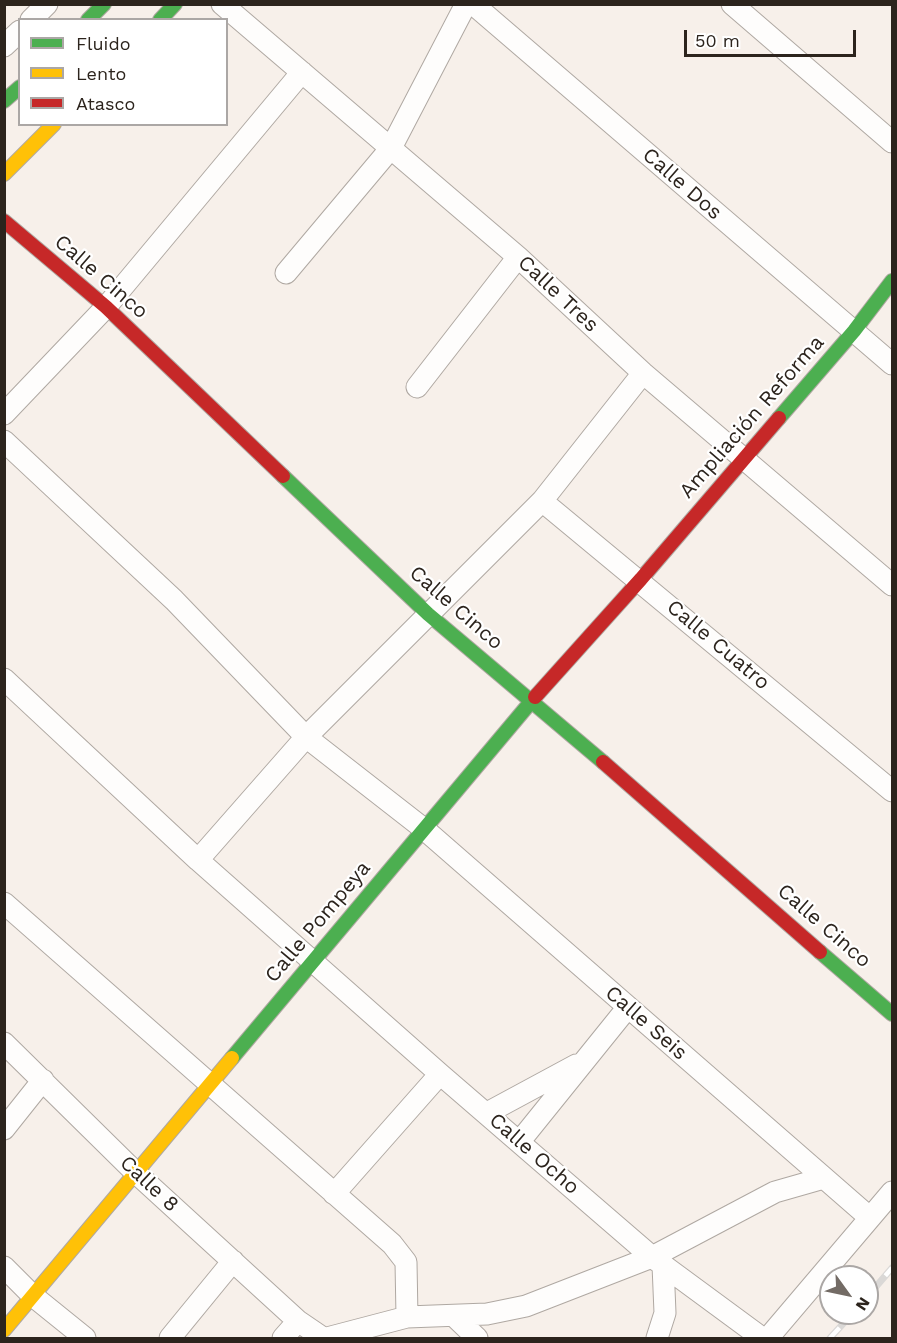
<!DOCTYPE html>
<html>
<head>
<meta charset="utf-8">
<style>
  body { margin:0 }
  #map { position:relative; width:897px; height:1343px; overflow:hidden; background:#f7f0ea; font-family:"Work Sans",sans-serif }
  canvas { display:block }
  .frame { position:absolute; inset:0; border:6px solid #2c241d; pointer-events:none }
  .legend { position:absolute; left:18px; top:18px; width:210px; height:108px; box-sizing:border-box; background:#fff; border:2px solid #aba7a5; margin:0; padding:8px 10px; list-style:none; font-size:18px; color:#2c241d }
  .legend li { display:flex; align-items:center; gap:12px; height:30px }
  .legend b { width:30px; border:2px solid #aba7a5 }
  .north { position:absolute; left:819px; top:1265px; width:60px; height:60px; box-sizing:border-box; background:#fff; border:2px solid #aba7a5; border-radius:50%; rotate:123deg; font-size:16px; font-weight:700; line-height:24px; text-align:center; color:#2c241d }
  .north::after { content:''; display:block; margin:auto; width:21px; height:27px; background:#736b65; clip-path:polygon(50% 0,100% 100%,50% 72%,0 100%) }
  .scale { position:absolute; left:684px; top:30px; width:172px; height:27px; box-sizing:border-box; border:3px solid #2c241d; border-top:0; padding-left:8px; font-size:18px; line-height:21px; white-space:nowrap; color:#2c241d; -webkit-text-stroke:4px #fff; paint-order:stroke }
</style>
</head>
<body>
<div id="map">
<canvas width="897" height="1343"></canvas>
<div class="frame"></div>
<ul class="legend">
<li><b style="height:8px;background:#4caf50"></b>Fluido</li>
<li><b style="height:8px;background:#ffc107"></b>Lento</li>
<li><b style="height:8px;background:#c62828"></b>Atasco</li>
</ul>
<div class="north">N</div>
<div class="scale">50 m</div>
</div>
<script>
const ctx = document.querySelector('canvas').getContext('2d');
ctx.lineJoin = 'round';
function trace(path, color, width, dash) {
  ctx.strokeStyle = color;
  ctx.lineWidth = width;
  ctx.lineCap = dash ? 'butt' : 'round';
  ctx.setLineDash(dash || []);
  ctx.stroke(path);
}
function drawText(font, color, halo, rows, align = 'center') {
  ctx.font = font + ' "Work Sans",sans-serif';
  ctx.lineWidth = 4.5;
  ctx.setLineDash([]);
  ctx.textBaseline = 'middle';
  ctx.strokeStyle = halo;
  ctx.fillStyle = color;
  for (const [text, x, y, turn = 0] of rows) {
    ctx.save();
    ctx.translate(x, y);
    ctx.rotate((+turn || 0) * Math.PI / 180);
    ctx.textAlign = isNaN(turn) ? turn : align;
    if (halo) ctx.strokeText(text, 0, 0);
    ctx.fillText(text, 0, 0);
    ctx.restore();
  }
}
const street = new Path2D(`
  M222,4L518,257L643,373L892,585
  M473,4L892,364
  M732,4L892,142
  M31,20L47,4
  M4,46L20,31
  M286,273L391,148L466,4
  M417,387L518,257
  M4,414L106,307L302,72
  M4,441L174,600L306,737L424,829L869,1217
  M542,501L892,791
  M4,679L198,860L440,1074L652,1257L762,1338
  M198,860L306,737L542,501L643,373
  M4,903L392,1244L406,1262L407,1317
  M4,1043L135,1172L298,1321L323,1338
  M487,1113L576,1065
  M4,1129L43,1080
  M520,1141L628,1007
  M334,1194L440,1074
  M4,1267L33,1296L85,1338
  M454,1316L477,1338
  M170,1338L233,1261
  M283,1338L298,1321
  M327,1338L407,1317L487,1314L526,1306L652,1257L775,1192L824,1178
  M657,1338L665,1313L663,1265
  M768,1338L892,1192`);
const fast = new Path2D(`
  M88,20L104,4
  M160,20L175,4
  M4,101L20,87
  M779,418L854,331L892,281
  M283,476L428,614L603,762
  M820,952L892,1014
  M232,1058L535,697`);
const slow = new Path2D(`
  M4,174L54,124
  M4,1330L232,1058`);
const jam = new Path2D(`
  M4,221L106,307L283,476
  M535,697L641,579L779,418
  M603,762L820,952`);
const rail = new Path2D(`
  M867,1297L892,1268
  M830,1338L853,1313`);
const streetNames = [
  ["Calle Dos",682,184,41],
  ["Calle Cinco",101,277,41],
  ["Calle Tres",558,294,43],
  ["Ampliación Reforma",752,417,-49],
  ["Calle Cinco",456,608,41],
  ["Calle Cuatro",718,645,40],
  ["Calle Pompeya",318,922,-50],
  ["Calle Cinco",824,926,41],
  ["Calle Seis",646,1023,41],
  ["Calle Ocho",534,1154,41],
  ["Calle 8",149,1184,43]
];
trace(street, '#afa8a2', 23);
trace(fast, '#afa8a2', 16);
trace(slow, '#afa8a2', 16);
trace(jam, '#afa8a2', 16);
trace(street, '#fefdfc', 21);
trace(fast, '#4caf50', 14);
trace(slow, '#ffc107', 14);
trace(jam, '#c62828', 14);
trace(rail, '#dad8d6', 7);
trace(rail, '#fff', 4.5, [14]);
drawText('21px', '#2c241d', '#fff', streetNames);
</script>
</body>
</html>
